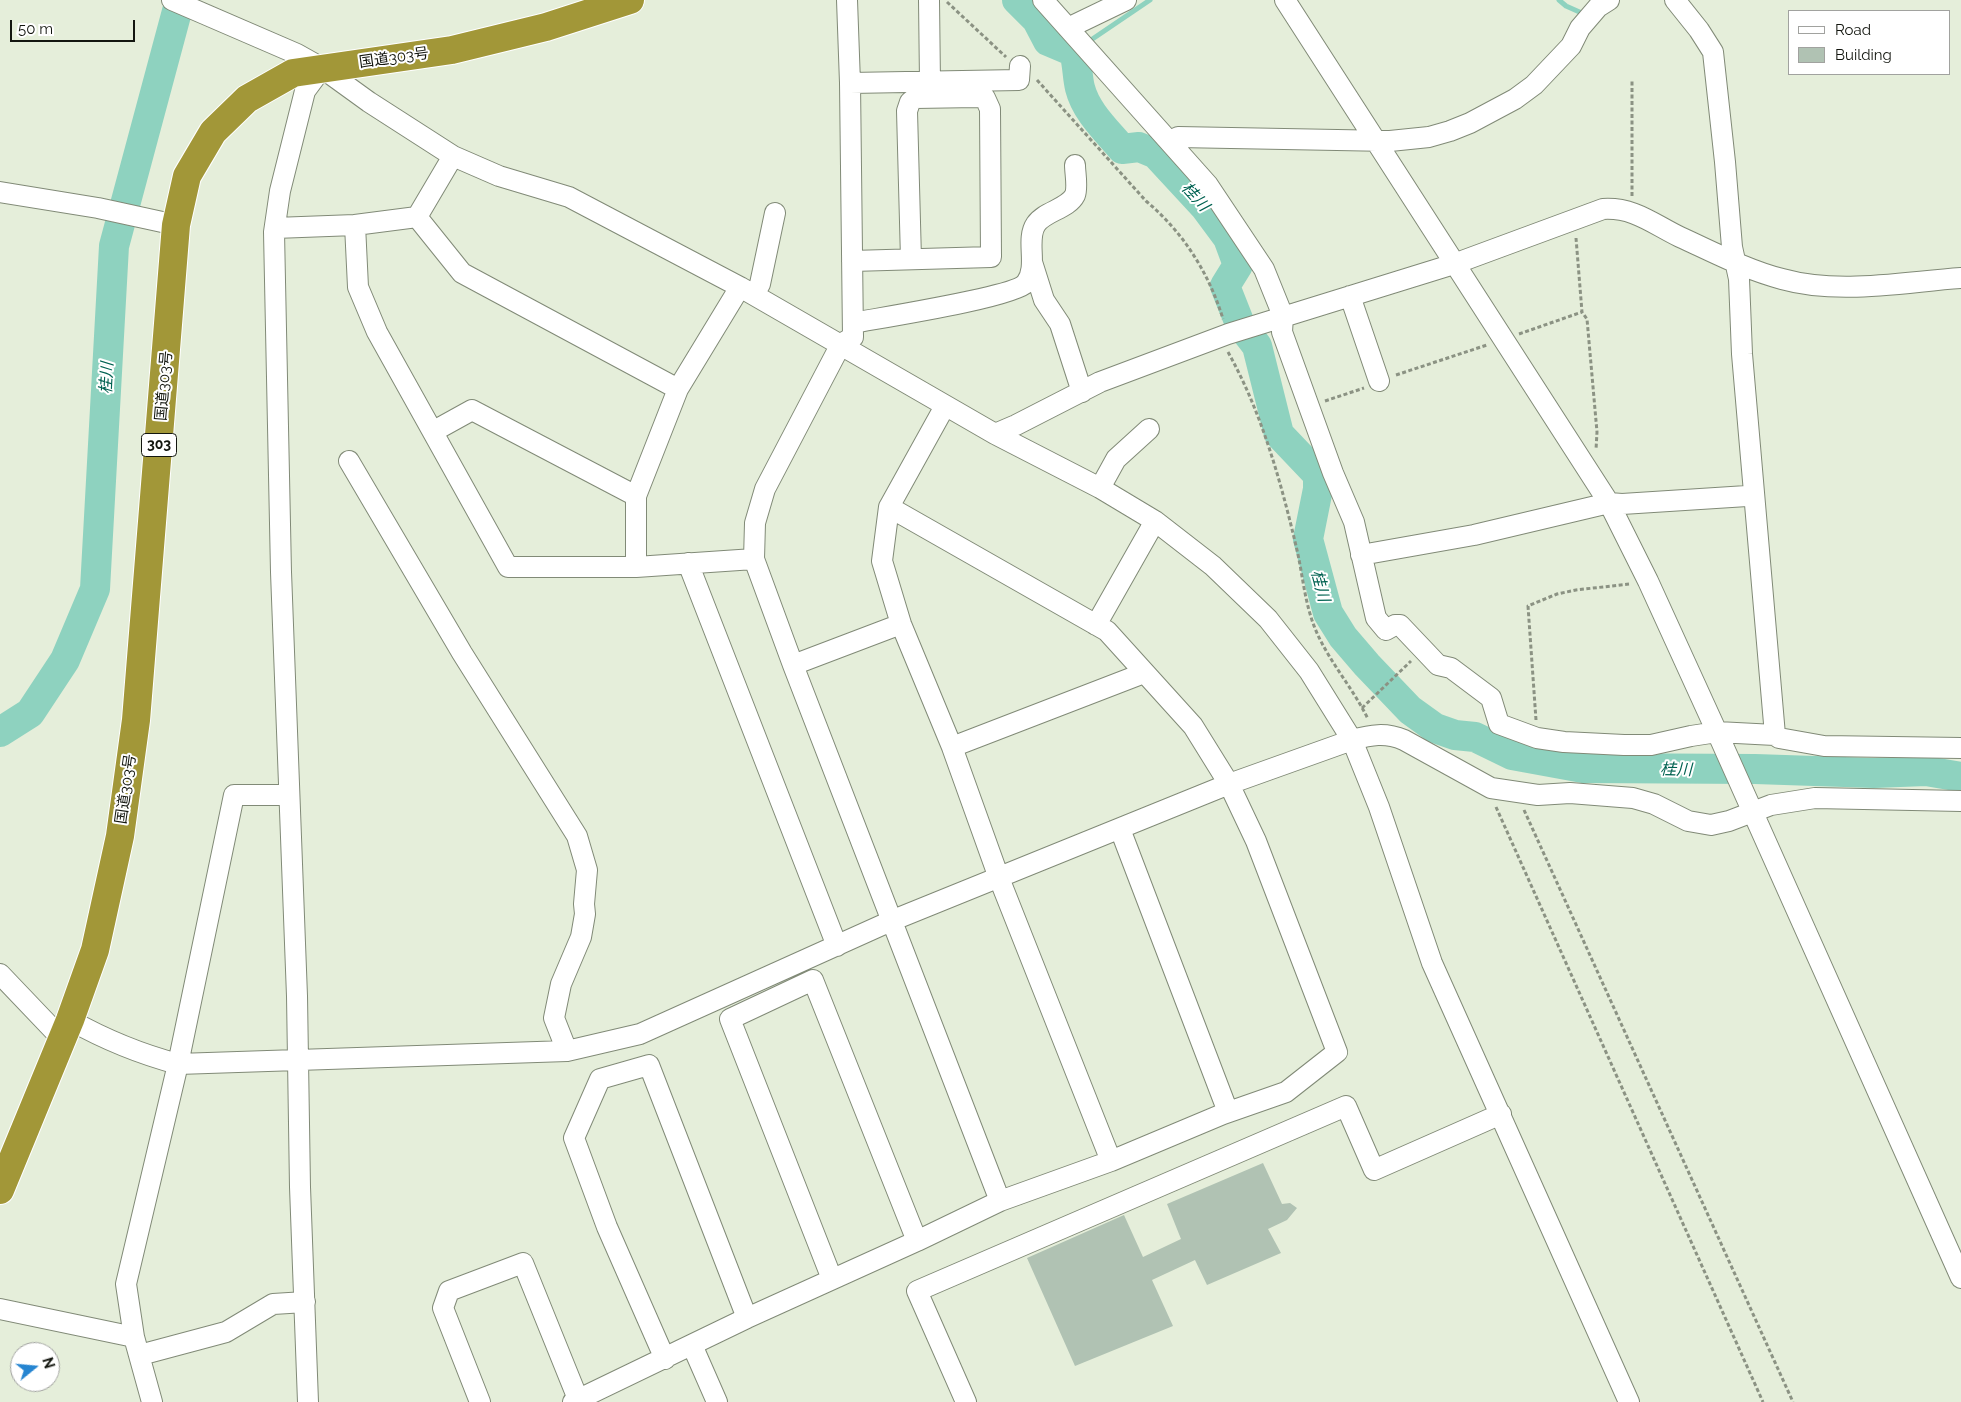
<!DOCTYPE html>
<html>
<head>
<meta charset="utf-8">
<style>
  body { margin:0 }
  #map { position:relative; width:1961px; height:1402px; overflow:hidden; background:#e5eeda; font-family:Raleway,sans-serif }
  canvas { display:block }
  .legend { position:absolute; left:1788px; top:10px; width:162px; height:65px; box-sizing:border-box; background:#fff; border:1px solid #a1a29f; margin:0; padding:6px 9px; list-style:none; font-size:15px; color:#13160f }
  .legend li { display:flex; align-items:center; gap:10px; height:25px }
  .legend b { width:25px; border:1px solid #a1a29f }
  .north { position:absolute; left:10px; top:1342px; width:50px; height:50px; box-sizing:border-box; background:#fff; border:1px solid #a1a29f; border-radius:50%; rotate:73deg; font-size:14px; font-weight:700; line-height:20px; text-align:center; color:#13160f }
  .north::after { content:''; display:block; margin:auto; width:18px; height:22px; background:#2685d1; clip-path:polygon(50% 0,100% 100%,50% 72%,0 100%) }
  .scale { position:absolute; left:10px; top:20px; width:125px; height:22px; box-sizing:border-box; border:2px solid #13160f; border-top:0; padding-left:6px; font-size:15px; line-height:18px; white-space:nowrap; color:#13160f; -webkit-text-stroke:4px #fff; paint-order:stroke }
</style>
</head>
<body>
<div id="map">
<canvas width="1961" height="1402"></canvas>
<ul class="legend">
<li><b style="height:6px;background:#fff"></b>Road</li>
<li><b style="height:14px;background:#b0c2b3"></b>Building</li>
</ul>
<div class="north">N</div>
<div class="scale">50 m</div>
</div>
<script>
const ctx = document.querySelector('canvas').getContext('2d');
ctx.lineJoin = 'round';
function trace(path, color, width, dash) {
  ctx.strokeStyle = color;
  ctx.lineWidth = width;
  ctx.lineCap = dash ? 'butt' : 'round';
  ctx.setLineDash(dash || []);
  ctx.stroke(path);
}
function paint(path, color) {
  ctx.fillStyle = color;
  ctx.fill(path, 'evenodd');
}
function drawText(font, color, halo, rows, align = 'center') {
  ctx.font = font + ' Raleway,"Noto Sans JP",sans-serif';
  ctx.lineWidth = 4;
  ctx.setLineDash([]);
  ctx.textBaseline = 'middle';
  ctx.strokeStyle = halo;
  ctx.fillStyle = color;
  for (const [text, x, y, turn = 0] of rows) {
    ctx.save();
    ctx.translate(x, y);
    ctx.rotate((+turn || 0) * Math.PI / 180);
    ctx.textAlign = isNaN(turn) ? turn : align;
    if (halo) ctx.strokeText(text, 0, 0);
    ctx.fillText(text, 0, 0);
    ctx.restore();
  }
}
const stream = new Path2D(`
  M1559,0L1566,6L1584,14
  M1088,42L1150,0
  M1164,164L1175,156`);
const river = new Path2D(`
  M1017,0L1037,20L1048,41L1074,52C1078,65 1077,76 1080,88C1086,112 1107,131 1122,149L1139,147L1156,154L1205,207L1228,238L1238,265L1225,286L1240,324L1257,346L1279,434L1318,475V489L1308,539L1328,613L1343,637L1367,665L1410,710L1435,728L1455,735L1475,737L1512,755L1583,768L1755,769L1874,773L1926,771L1961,777
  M0,732L30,713L65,660L95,589L114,246L180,0`);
const building = new Path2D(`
  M1263,1163L1282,1204L1290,1203L1297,1208L1287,1220L1268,1229L1281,1253L1207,1285L1195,1260L1152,1280L1173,1326L1075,1366L1027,1258L1124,1215L1143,1257L1181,1239L1167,1204Z`);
const path = new Path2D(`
  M947,2L1006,57
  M1037,80L1146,201C1183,232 1209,273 1223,319
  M1632,196V79
  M1576,238L1582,312L1587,319L1597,432L1596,450
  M1519,334L1582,312
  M1228,352C1262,413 1281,482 1297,550C1302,572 1304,595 1311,617C1322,654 1351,684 1368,719
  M1396,375L1487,345
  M1325,401L1364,388
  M1362,708L1411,661
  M1536,720L1528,606L1557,594L1576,590L1629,584
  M1496,807L1763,1402
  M1524,810L1793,1402`);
const minor = new Path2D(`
  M172,0L297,54L322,68L369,102L453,156L499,176L569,197L740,287L995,434L1100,488L1155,521L1213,566L1268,619L1309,671L1352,740L1379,807L1432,963L1629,1402
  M847,0L850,83L853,337L841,344L765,489L755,523L754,559L793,665L1000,1201
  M929,0L930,82
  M1043,0L1208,185L1264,269L1283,316L1282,332L1333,473L1354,522L1376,618L1386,630L1395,625H1400L1438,665L1451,668L1491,698L1499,724L1537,738L1564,742L1624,745H1651L1691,736L1717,732L1775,735L1742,354L1739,279L1732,247L1725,162L1713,52L1699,30L1675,0
  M1285,0L1609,503L1648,581L1721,741L1961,1278
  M1068,28L1126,0
  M850,83L1019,80L1020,66
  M1170,142L1178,137L1390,141L1429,137L1450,131L1470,123L1515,99L1534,85L1571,46L1580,28L1598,7L1609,0
  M0,192L98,208L176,225
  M417,217L355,225L358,287L377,332L508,567H636L754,559
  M417,217L462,273L678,389
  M417,217L453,156
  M275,228L355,225
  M852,261L991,257L990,109L985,98L977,97L915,98L910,102L907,111L911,259
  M1032,262L1044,300L1060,324L1082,392
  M754,295L760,284L775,213
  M1350,296L1379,381
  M853,323C879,318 1014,297 1026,283C1039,266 1025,240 1036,224C1045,211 1068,209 1075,195C1078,187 1075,173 1075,165
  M945,406L889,507L882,561L901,624L952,747L999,878L1111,1161
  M434,431L472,410L636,496
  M995,434L1016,425L1100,382L1228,334L1454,264L1603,209C1634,207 1653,224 1680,237C1713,252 1747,270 1782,279C1839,295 1903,282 1961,278
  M349,461L462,653L577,836L587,870L584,904L585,914L581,937L561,984L554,1018L567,1051
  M1100,488L1116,459L1149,429
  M1361,555L1474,535L1609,503L1622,504L1747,496
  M688,563L837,946
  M636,567V496L678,389L740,287
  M1096,625L1155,521
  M793,665L901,624
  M1775,735L1779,738L1824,746L1961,748
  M952,747L1144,673
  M1120,829L1228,1112
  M0,974L62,1039
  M70,1020C104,1039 140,1054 178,1064L567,1051L640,1034L891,921L1229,784L1352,740C1371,735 1385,732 1404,740L1491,788L1538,795L1570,793L1633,798L1654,804L1688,821L1711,825L1729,821L1771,805L1815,798L1961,801
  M832,1279L730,1019L813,980L917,1241
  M0,1309L134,1337
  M692,1345L717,1402
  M140,1355L226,1332L273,1304L305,1302
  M665,1359L607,1227L574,1138L600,1079L649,1065L747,1318
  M152,1402L134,1337L126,1284L178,1064L234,795H288
  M308,1402L300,1187L297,996L281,572L274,232L280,191L305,91L322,68
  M480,1402L443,1308L449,1291L523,1263L578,1399
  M573,1402L747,1318L917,1241L1000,1201L1111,1161L1223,1114L1286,1092L1337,1052L1256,841L1229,784L1193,726L1107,631L889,507
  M966,1402L917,1291L1346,1106L1374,1170L1501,1114`);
const highway = new Path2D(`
  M0,1190L70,1020L95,950L120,836L136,720L176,225L187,176L213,132L247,99L293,73L452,50L546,27L630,0`);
const shields = [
  [159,445,35]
];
const shieldNames = [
  ["303",159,445]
];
const streetNames = [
  ["国道303号",394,58,-8],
  ["国道303号",164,386,-85],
  ["国道303号",126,789,-82]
];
const waterNames = [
  ["桂川",1195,197,48],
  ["桂川",107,378,-87],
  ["桂川",1320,586,75],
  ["桂川",1676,770,1]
];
trace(stream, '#8ed2bf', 5);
trace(river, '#8ed2bf', 30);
paint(building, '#b0c2b3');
trace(minor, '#818a77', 22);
trace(highway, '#fff', 30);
trace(path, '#8b9283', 3, [4, 2.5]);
trace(minor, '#fff', 20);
trace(highway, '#a29738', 28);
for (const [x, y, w] of shields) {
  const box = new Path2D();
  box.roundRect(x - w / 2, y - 11.5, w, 23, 4);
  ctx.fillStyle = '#fff';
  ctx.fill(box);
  trace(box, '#13160f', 1);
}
drawText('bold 14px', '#13160f', null, shieldNames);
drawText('15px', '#13160f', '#fff', streetNames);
drawText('italic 16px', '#006251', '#fff', waterNames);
</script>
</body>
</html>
